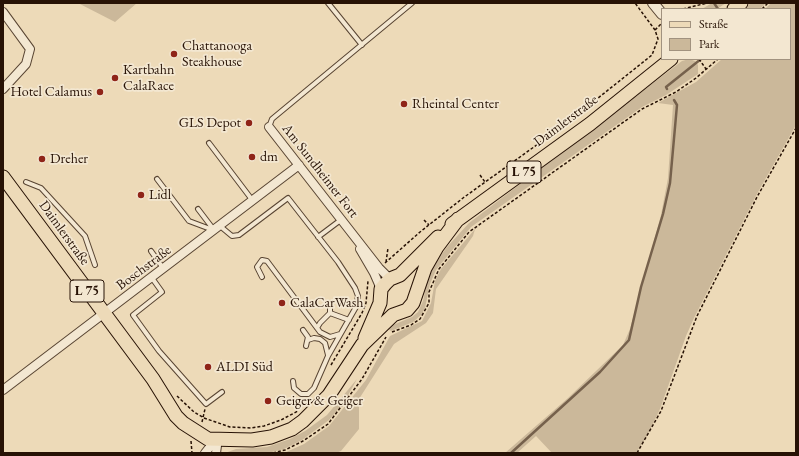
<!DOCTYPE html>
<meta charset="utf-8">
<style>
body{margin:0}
#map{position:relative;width:799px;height:456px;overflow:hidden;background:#eddab8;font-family:"EB Garamond",serif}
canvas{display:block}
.frame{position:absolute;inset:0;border:4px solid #271205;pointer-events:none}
.legend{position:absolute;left:661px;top:8px;width:130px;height:52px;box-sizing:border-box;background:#f3e7d1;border:1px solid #a1927f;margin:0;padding:5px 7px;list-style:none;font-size:12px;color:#271205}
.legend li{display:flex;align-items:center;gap:8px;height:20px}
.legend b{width:20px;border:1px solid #a1927f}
</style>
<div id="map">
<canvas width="799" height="456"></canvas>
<div class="frame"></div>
<ul class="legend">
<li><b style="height:5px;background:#eddab8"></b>Straße</li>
<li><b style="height:11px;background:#cbb89a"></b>Park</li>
</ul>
</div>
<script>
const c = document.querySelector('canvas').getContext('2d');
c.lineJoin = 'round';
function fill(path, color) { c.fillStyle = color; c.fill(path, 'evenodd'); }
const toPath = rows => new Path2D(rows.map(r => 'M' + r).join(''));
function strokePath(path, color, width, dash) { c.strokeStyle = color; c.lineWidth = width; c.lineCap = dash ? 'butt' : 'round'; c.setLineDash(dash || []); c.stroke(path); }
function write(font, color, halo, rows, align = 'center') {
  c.font = font + ' "EB Garamond",serif'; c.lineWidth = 3.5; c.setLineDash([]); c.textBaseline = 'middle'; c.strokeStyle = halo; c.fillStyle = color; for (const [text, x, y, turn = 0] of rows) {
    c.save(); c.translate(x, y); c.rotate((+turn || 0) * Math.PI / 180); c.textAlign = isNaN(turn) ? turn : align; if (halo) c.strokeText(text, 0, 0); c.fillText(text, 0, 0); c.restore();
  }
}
const green = toPath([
 [78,3,137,3,115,22],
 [712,3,726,3,717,9,702,9],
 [751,3,766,3,760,9,744,9],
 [771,3,796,3,796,125,758,192,694,318,686,336,660,409,647,436,636,453,552,453,536,436,517,453,505,453,568,398,623,345,630,329,661,215,668,178,673,105,658,103,696,82,722,59,790,59,790,9,765,9],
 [689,59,695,61,698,65,698,74,666,95,642,107,471,227,436,270,430,284,425,308,421,315,413,322,391,331,388,329,393,325,412,317,418,312,423,301,429,272,447,247,469,223,682,61],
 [475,229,473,236,436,289,433,313,426,323,394,344,359,399,359,429,341,451,336,453,284,453,304,444,329,426,366,380,390,336,422,321,431,303,435,281,441,269],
 [357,379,345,401,329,420,302,440,284,449,268,453,225,453,236,449,267,447,290,439,305,431,327,415]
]);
const stream = toPath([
 [714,3,718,9],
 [667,89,666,87,701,59],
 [511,453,600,372,629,340,641,287,663,214,670,183,677,105,674,100]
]);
const path = toPath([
 [683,9,707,3],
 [762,9,768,3],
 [655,30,662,23],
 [699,59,706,69],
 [480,175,485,182],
 [424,220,429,225],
 [386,262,388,248],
 [385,263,420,232,463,198,563,126,652,55,658,39,655,30,635,3],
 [392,332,411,325,420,319,429,303,429,292,439,269,469,232,642,109,676,92,696,78,718,59],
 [331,365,362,313,366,303,368,281],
 [177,396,194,412,204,418,230,427,251,428,264,426,281,420,298,411],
 [202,422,205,409],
 [191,441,192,453],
 [273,453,285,450,303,441,328,424,362,379,386,337],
 [637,453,661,411,697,316,757,197,796,128]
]);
const service = toPath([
 [328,3,362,45],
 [269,127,272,119,412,3],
 [209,143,253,201],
 [157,179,189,221,213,230],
 [26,182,41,188,85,236,95,265],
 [198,209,214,230],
 [220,226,232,236,239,235,288,198,338,262,355,288,358,296,356,307,328,356,314,388,308,394,301,394,294,388,293,381],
 [318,237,342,219],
 [151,251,163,268],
 [262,277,257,267,262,260,267,261,320,332,330,337,340,334],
 [152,278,162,292,133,315,159,351,206,404,222,392],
 [330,303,330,313],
 [317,328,320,323,330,313,349,320],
 [303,330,308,337,306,346],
 [308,340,314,338,320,339,325,343,328,355]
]);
const minor = toPath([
 [3,12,30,49,26,64,3,89],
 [269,127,379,268,390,279],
 [360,249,374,273,381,289],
 [3,390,299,165],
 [205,453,217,438],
 [216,453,218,438]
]);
const tertiary = toPath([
 [653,3,662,14]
]);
const primary = toPath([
 [734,9,741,3],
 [3,177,153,379,176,416,183,423,208,439,252,440,271,437,292,429,303,421,329,395,362,345,393,315,407,310,413,303,425,268,437,247,458,219],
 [452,224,590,124,671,59],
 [365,338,380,303,381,289,385,284,390,279,400,275,438,237]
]);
const markers = [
 [174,54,4,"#8f2418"],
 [115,78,4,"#8f2418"],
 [100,92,4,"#8f2418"],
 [404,104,4,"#8f2418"],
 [249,123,4,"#8f2418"],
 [252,157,4,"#8f2418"],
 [42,159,4,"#8f2418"],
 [141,195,4,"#8f2418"],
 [282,303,4,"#8f2418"],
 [208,367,4,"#8f2418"],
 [268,401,4,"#8f2418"]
];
const shields = [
 [524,172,34],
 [87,291,34]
];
const shieldNames = [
 ["L 75",524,172],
 ["L 75",87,291]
];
const poiNames = [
 ["Chattanooga",182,46],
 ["Steakhouse",182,62],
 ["Kartbahn",123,70],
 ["CalaRace",123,86],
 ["Hotel Calamus",92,92,"right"],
 ["Rheintal Center",412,104],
 ["GLS Depot",241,123,"right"],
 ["dm",260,157],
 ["Dreher",50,159],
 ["Lidl",149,195],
 ["CalaCarWash",290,303],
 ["ALDI Süd",216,367],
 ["Geiger & Geiger",276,401]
];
const streetNames = [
 ["Daimlerstraße",566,121,-37],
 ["Am Sundheimer Fort",320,171,52],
 ["Daimlerstraße",64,233,54],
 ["Boschstraße",144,268,-37]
];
fill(green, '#cbb89a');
strokePath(stream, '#76614c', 2.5);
strokePath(service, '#584432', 6);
strokePath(minor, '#584432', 10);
strokePath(tertiary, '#584432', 12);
strokePath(primary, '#271205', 15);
strokePath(path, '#271205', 1.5, [3, 2]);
strokePath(service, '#f3e7d1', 4);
strokePath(minor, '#f3e7d1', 8);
strokePath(tertiary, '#f3e7d1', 10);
strokePath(primary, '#eddab8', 13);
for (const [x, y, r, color] of markers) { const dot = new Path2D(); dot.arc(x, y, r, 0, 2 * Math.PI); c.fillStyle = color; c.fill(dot); strokePath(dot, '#f3e7d1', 1.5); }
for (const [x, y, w] of shields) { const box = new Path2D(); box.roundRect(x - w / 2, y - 11, w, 22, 3); c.fillStyle = '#f3e7d1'; c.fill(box); strokePath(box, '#271205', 1); }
write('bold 13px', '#271205', null, shieldNames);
write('14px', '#271205', '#f3e7d1', poiNames, 'left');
write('14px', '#271205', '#f3e7d1', streetNames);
</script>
